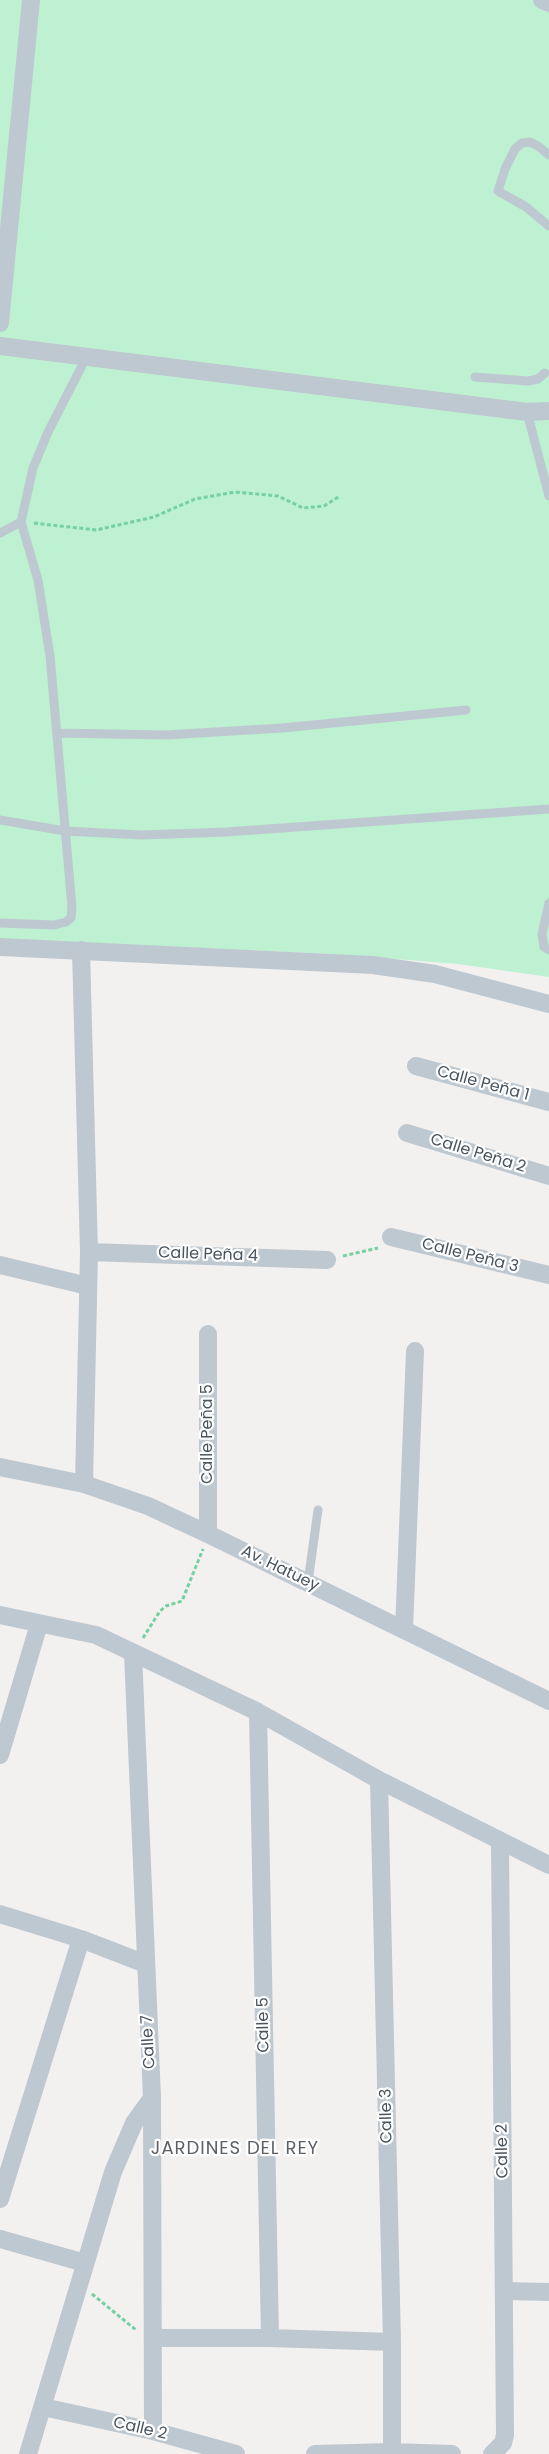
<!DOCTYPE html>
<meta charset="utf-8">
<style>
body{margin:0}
canvas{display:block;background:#f3f0f0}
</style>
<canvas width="549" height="2454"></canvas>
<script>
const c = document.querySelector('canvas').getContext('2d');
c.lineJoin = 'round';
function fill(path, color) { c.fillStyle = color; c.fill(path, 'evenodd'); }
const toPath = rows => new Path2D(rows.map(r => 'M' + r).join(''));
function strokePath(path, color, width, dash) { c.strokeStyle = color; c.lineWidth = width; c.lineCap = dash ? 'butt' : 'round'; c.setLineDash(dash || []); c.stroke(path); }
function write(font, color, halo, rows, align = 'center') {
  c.font = font + ' Poppins,sans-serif'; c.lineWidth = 4.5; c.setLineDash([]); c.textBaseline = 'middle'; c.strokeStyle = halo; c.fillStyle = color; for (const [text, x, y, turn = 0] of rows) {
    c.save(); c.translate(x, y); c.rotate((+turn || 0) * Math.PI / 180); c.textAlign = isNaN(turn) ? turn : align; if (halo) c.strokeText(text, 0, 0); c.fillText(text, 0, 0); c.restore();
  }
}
const green = toPath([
 [0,0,549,0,549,977,458,964,332,954,0,939]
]);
const path = toPath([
 [34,523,96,530,154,517,195,499,235,492,278,496,303,508,324,506,340,496],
 [343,1256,378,1248],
 [143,1638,160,1611,166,1606,182,1601,203,1549],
 [92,2294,136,2330]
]);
const lane = toPath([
 [549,155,538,146,530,142,522,143,515,149,505,169,498,191,526,207,549,226],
 [475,377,528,381,538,379,545,373],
 [527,412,549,496],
 [0,533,21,522],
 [57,733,166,735,282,728,466,710],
 [0,820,65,831,142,835,226,832,549,809],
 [549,903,542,934,544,947,549,950],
 [0,923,54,925,66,922,71,918,72,907,50,656,38,580,21,522,33,468,48,432,87,356],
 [308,1582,318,1510]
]);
const street = toPath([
 [542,0,549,3],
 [0,323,31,0],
 [0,346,527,412,549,411],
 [0,947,373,965,435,974,549,1004],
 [81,950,89,1252,84,1484],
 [416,1066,549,1102],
 [407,1133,549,1176],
 [391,1237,549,1275],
 [89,1252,327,1260],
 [0,1265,88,1286],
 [208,1334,208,1534],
 [0,1467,84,1484,148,1506,208,1534,549,1701],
 [0,1615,96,1635,258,1712,379,1780,549,1865],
 [404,1630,415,1351],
 [133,1653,152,2098,153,2431],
 [258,1712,270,2338],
 [0,1755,39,1624],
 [379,1780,392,2342,392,2452],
 [0,1914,81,1939,146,1964],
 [0,2199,81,1939],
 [0,2239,85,2263],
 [505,2291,549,2292],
 [153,2338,270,2338,392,2342],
 [43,2407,153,2431,236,2454],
 [28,2454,113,2172,134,2123,152,2098],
 [315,2454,392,2452,452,2454],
 [492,2454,503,2443,505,2435,500,1842]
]);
const streetNames = [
 ["Calle Peña 1",483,1084,15],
 ["Calle Peña 2",478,1154,17],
 ["Calle Peña 4",208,1255,2],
 ["Calle Peña 3",470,1256,14],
 ["Calle Peña 5",208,1434,-90],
 ["Av. Hatuey",280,1569,26],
 ["Calle 5",264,2025,-91],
 ["Calle 7",149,2042,-93],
 ["Calle 3",387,2116,-91],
 ["Calle 2",503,2151,-91],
 ["Calle 2",140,2429,13]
];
const neighbourhoodNames = [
 ["JARDINES DEL REY",235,2149]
];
fill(green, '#bef1d1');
strokePath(path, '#75d0a2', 3, [4, 2.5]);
strokePath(lane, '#bec8d0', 9);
strokePath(street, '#bec8d0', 18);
write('16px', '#48545f', '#fff', streetNames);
c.letterSpacing = '1px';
write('18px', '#5d6166', '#fff', neighbourhoodNames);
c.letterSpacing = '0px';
</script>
